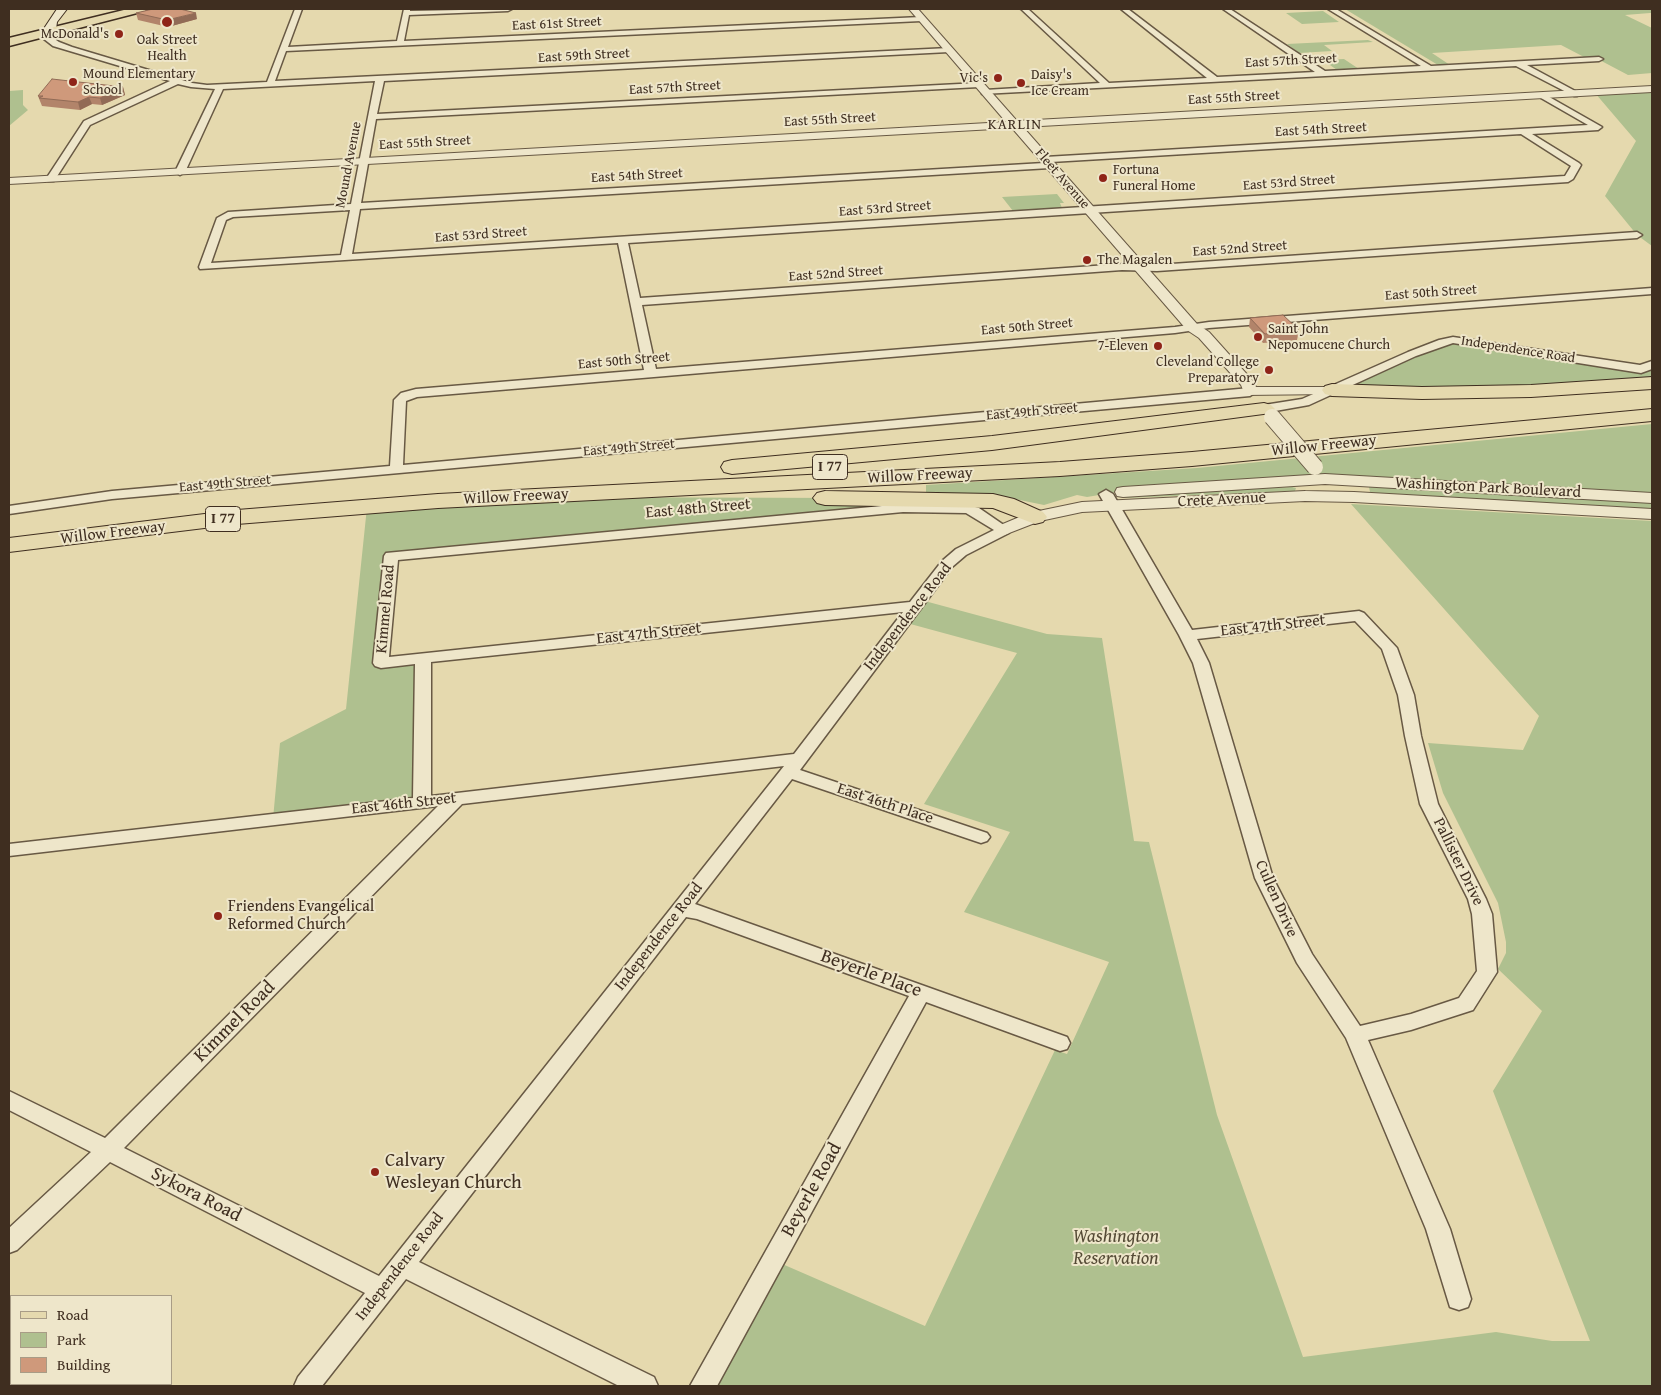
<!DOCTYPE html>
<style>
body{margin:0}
#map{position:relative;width:1661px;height:1395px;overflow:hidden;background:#e5d9ae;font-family:"Gentium Book Plus",serif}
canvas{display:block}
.frame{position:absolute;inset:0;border:10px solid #3f2e20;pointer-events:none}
.legend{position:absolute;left:10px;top:1295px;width:162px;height:90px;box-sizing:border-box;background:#eee6ca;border:1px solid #a89c86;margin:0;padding:6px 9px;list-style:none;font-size:15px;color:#3f2e20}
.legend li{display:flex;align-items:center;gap:10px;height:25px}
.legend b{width:25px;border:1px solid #a89c86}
</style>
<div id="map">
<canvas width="1661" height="1395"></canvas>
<div class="frame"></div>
<ul class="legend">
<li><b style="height:6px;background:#e5d9ae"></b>Road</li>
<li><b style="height:14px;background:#afc08f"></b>Park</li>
<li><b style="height:14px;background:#cf997b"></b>Building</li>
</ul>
</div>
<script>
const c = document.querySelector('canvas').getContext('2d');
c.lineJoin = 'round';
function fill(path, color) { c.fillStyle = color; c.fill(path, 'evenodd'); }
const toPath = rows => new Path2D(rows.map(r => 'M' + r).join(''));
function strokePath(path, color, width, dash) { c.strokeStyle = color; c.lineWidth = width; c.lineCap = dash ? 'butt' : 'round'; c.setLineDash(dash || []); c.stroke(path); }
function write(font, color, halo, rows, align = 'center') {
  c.font = font + ' "Gentium Book Plus",serif'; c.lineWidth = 4; c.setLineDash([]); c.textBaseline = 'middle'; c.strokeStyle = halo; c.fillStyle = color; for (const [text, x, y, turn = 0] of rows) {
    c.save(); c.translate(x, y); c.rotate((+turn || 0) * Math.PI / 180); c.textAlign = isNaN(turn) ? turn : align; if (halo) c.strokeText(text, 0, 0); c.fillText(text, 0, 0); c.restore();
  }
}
const green = toPath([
 [1345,9,1652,9,1652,13,1650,13,1625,15,1652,28,1652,73,1628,75,1592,56,1584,57,1561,45,1432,53,1450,65,1438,65],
 [1323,11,1339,22,1302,24,1286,13],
 [1368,40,1373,42,1324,45,1332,51,1299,53,1287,44],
 [1344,59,1359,69,1337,70,1323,60],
 [1652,89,1652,246,1637,235,1605,196,1636,141,1595,93],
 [23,90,23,105,28,110,9,126,9,91],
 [1057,194,1064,203,1060,203,1062,208,1013,211,1002,197],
 [1443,342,1648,367,1652,365,1652,383,1531,391,1332,390],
 [1652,424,1652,498,1349,480,1123,491,1087,497,1077,495,1044,505,1010,498,926,495,926,485,1197,468],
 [1292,487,1296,488,1295,491,1126,498,1120,497,1121,494],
 [1369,487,1652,502,1652,509,1385,495,1370,492],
 [526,497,852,498,903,508,391,556,381,662,423,658,422,801,273,819,280,743,346,709,367,507],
 [1351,504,1652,521,1652,1386,699,1386,773,1260,925,1326,1055,1050,1067,1054,1109,962,964,912,1010,832,924,804,1017,653,903,622,921,600,1047,634,1102,638,1134,841,1149,842,1217,1115,1303,1357,1496,1332,1552,1341,1590,1341,1493,1091,1542,1011,1498,969,1506,953,1506,942,1498,903,1443,793,1428,743,1523,750,1539,716]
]);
const minor = toPath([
 [295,9,302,9,288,47,397,41,404,9,410,9,410,11,512,9,508,11,409,15,404,41,921,17,925,19,921,21,286,51,275,81,949,48,953,50,949,52,384,81,377,114,979,83,983,85,979,87,376,119,361,203,1044,163,1040,160,1045,157,1588,125,1541,98,1541,94,1544,94,1602,127,1598,130,1532,134,1579,163,1581,165,1573,179,1568,182,628,243,640,298,1122,264,1157,265,1637,232,1642,235,1637,238,1157,271,1122,270,642,305,656,369,1175,327,1209,322,1652,288,1652,294,1209,328,1175,333,417,397,406,401,403,465,1250,388,1256,392,1250,396,112,499,9,514,9,506,112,491,390,466,394,400,401,393,416,389,644,370,618,243,200,269,199,267,217,218,228,212,351,204,375,81,223,89,185,172,180,175,175,172,215,89,191,87,178,84,90,125,54,181,48,181,46,179,84,121,170,81,53,46,44,39,43,31,49,31,50,36,59,42,72,47,192,83,207,85,267,82,295,9],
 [1521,134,1571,166,1565,176,352,254,360,209,1050,168,1055,165,1051,162,1521,134],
 [350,210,341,255,211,263,226,220,233,217,350,210],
 [1021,9,1028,9,1109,83,1207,78,1121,9,1128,9,1217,77,1315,72,1223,9,1230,9,1325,71,1421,66,1328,9,1336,9,1431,66,1599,57,1603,59,1599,61,1527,65,1577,92,1577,96,1574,96,1516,66,982,94,982,90,985,90,1100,83,1021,9],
 [1453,337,1640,365,1652,361,1652,369,1641,373,1453,343,1416,356,1309,405,1264,413,1258,409,1264,405,1302,399,1408,352,1439,340,1453,337],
 [1106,490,1113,494,1192,630,1359,611,1364,613,1397,648,1414,695,1421,736,1438,804,1486,899,1492,914,1497,972,1473,1010,1411,1030,1368,1040,1450,1229,1471,1299,1468,1307,1459,1310,1450,1307,1426,1229,1346,1038,1297,963,1255,878,1193,663,1179,635,1099,494,1106,490],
 [1355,621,1382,649,1398,695,1405,736,1420,804,1468,899,1472,914,1477,971,1459,998,1411,1014,1360,1026,1312,954,1273,878,1209,663,1197,639,1355,621],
 [903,504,967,505,979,508,1011,530,1009,533,966,555,952,567,800,770,987,833,990,837,987,841,981,843,975,841,792,779,695,904,1067,1037,1070,1043,1067,1049,1060,1051,926,1002,717,1386,690,1386,909,996,697,919,686,917,419,1262,654,1377,658,1386,619,1386,406,1279,322,1386,294,1386,298,1377,365,1293,110,1162,17,1250,9,1253,9,1228,91,1152,9,1110,9,1091,105,1138,438,806,9,856,9,844,413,798,415,664,381,668,375,666,373,663,384,556,386,553,903,504],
 [903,512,966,513,994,530,956,549,942,561,910,602,389,657,398,560,903,512],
 [903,612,794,754,431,796,431,662,903,612],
 [784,766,379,1276,124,1148,462,804,784,766]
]);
const tertiary = toPath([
 [909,9,918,9,1017,121,1652,86,1652,92,1023,127,1197,324,1209,332,1253,381,1256,387,1337,387,1339,390,1337,393,1332,394,1245,395,1241,385,1199,338,1187,330,1012,128,9,184,9,178,1006,122,909,9],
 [1325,474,1652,493,1652,503,1325,484,1123,497,1117,496,1115,492,1117,488,1123,487,1325,474],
 [1305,491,1354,492,1652,509,1652,519,1354,502,1305,501,1082,512,1040,521,1004,535,998,534,995,530,998,526,1029,513,1082,502,1305,491]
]);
const secondary = toPath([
 [57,9,67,9,57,22,56,29,50,35,42,35,41,33,57,9]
]);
const primary = toPath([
 [128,9,147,9,145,11,9,46,9,38,128,9]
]);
const motorway = toPath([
 [1652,377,1652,389,1531,397,1422,399,1332,396,1325,394,1322,390,1325,386,1332,384,1422,387,1531,385,1652,377],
 [1264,403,1271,405,1275,409,1271,413,992,450,732,474,724,472,721,467,724,462,732,460,992,436,1264,403],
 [1652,409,1652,421,1192,466,1060,476,438,508,237,524,9,552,9,538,237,510,438,494,1060,462,1192,452,1652,409],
 [825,491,993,494,1014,499,1043,512,1047,517,1043,522,1035,524,993,508,825,505,817,503,813,498,817,493,825,491]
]);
const tertiaryBridge = toPath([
 [1272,417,1315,467]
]);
const wall = toPath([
 [136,13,197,19,168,27,138,20],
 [123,87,125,95,102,105,92,104,80,110,42,106,38,96],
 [1250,318,1299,330,1297,340,1263,343,1249,327]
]);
const shadedWall = toPath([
 [196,13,197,19,168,27,167,20],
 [123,87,125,95,102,105,100,98],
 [89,97,92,104,80,110,78,102]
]);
const building = toPath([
 [153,9,180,9,196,13,167,20,136,13,153,9],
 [52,79,123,87,100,98,89,97,78,102,39,98,43,96,38,96,52,79],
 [1283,315,1299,330,1265,334,1250,318,1283,315]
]);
const markers = [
 [167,22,6,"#8f2418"],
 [119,34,5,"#8f2418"],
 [998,78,5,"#8f2418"],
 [73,82,5,"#8f2418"],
 [1021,83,5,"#8f2418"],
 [1103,178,5,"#8f2418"],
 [1087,260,5,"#8f2418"],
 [1258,337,5,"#8f2418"],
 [1158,346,5,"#8f2418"],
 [1269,370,5,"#8f2418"],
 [218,916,5,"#8f2418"],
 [375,1172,5,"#8f2418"]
];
const farStreetnames = [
 ["East 61st Street",557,24,-3],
 ["East 59th Street",584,56,-3],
 ["East 57th Street",1291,61,-3],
 ["East 57th Street",675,88,-3],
 ["East 55th Street",1234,98,-3],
 ["East 55th Street",830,120,-3],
 ["East 54th Street",1321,130,-3],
 ["East 55th Street",425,143,-3],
 ["Mound Avenue",349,165,-79],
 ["East 54th Street",637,176,-3],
 ["Fleet Avenue",1062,179,49],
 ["East 53rd Street",1289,183,-4],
 ["East 53rd Street",885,209,-4],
 ["East 53rd Street",481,235,-4],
 ["East 52nd Street",1240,249,-4],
 ["East 52nd Street",836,274,-4],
 ["East 50th Street",1431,293,-4],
 ["East 50th Street",1027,327,-5],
 ["Independence Road",1518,350,9],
 ["East 50th Street",624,361,-5],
 ["East 49th Street",1032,412,-5],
 ["East 49th Street",629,448,-5],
 ["East 49th Street",225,484,-5]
];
const farPoinames = [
 ["McDonald's",109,34,"right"],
 ["Oak Street",167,40,"center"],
 ["Health",167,56,"center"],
 ["Mound Elementary",83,74],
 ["School",83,90],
 ["Daisy's",1031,75],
 ["Ice Cream",1031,91],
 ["Vic's",988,78,"right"],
 ["Fortuna",1113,170],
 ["Funeral Home",1113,186],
 ["The Magalen",1097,260],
 ["Saint John",1268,329],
 ["Nepomucene Church",1268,345],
 ["7-Eleven",1148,346,"right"],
 ["Cleveland College",1259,362,"right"],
 ["Preparatory",1259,378,"right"]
];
const farNeighbourhoodnames = [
 ["KARLIN",1015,125]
];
const shields = [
 [830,467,35],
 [223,519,35]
];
const shieldNames = [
 ["I 77",830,467],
 ["I 77",223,519]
];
const streetNames = [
 ["Willow Freeway",1324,446,-6],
 ["Willow Freeway",920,476,-3],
 ["Washington Park Boulevard",1488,488,3],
 ["Willow Freeway",516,497,-3],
 ["Crete Avenue",1222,500,-3],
 ["East 48th Street",698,509,-5],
 ["Willow Freeway",113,533,-7],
 ["Kimmel Road",386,609,-85],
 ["Independence Road",908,617,-52],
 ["East 47th Street",1273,626,-6],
 ["East 47th Street",649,634,-6],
 ["East 46th Street",404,804,-6],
 ["East 46th Place",885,804,18],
 ["Pallister Drive",1458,862,64],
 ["Cullen Drive",1276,899,66],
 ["Independence Road",659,937,-52],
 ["Independence Road",400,1267,-52]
];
const poiNames = [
 ["Friendens Evangelical",228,907],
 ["Reformed Church",228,925]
];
const nearStreetnames = [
 ["Beyerle Place",871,974,20],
 ["Kimmel Road",235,1022,-45],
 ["Beyerle Road",812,1190,-61],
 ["Sykora Road",196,1195,27]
];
const nearPoinames = [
 ["Calvary",385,1161],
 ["Wesleyan Church",385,1183]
];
const nearParknames = [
 ["Washington",1116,1237],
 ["Reservation",1116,1259]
];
fill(green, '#afc08f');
strokePath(minor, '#685944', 3);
strokePath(tertiary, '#685944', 2);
strokePath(secondary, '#3f2e20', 2);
strokePath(primary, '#3f2e20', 3);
strokePath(motorway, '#3f2e20', 2);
fill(minor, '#eee6ca');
fill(tertiary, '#eee6ca');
fill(secondary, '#eee6ca');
fill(primary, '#e5d9ae');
fill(motorway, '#e5d9ae');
strokePath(tertiaryBridge, '#685944', 18, []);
strokePath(tertiaryBridge, '#eee6ca', 16);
fill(wall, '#b2846a');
fill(shadedWall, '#916b56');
fill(building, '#cf997b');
strokePath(building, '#916b56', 1);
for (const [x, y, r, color] of markers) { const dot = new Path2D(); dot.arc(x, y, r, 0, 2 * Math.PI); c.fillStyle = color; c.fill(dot); strokePath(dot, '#eee6ca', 2); }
write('14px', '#3f2e20', '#eee6ca', farStreetnames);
write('14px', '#3f2e20', '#eee6ca', farPoinames, 'left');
c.letterSpacing = '1px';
write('15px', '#3f2e20', '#eee6ca', farNeighbourhoodnames);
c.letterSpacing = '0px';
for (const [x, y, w] of shields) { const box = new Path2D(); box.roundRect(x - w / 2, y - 12.5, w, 25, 4); c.fillStyle = '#eee6ca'; c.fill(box); strokePath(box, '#3f2e20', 1); }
write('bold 15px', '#3f2e20', null, shieldNames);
write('16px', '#3f2e20', '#eee6ca', streetNames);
write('16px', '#3f2e20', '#eee6ca', poiNames, 'left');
write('19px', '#3f2e20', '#eee6ca', nearStreetnames);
write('19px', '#3f2e20', '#eee6ca', nearPoinames, 'left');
write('italic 19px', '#554b36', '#eee6ca', nearParknames);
</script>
